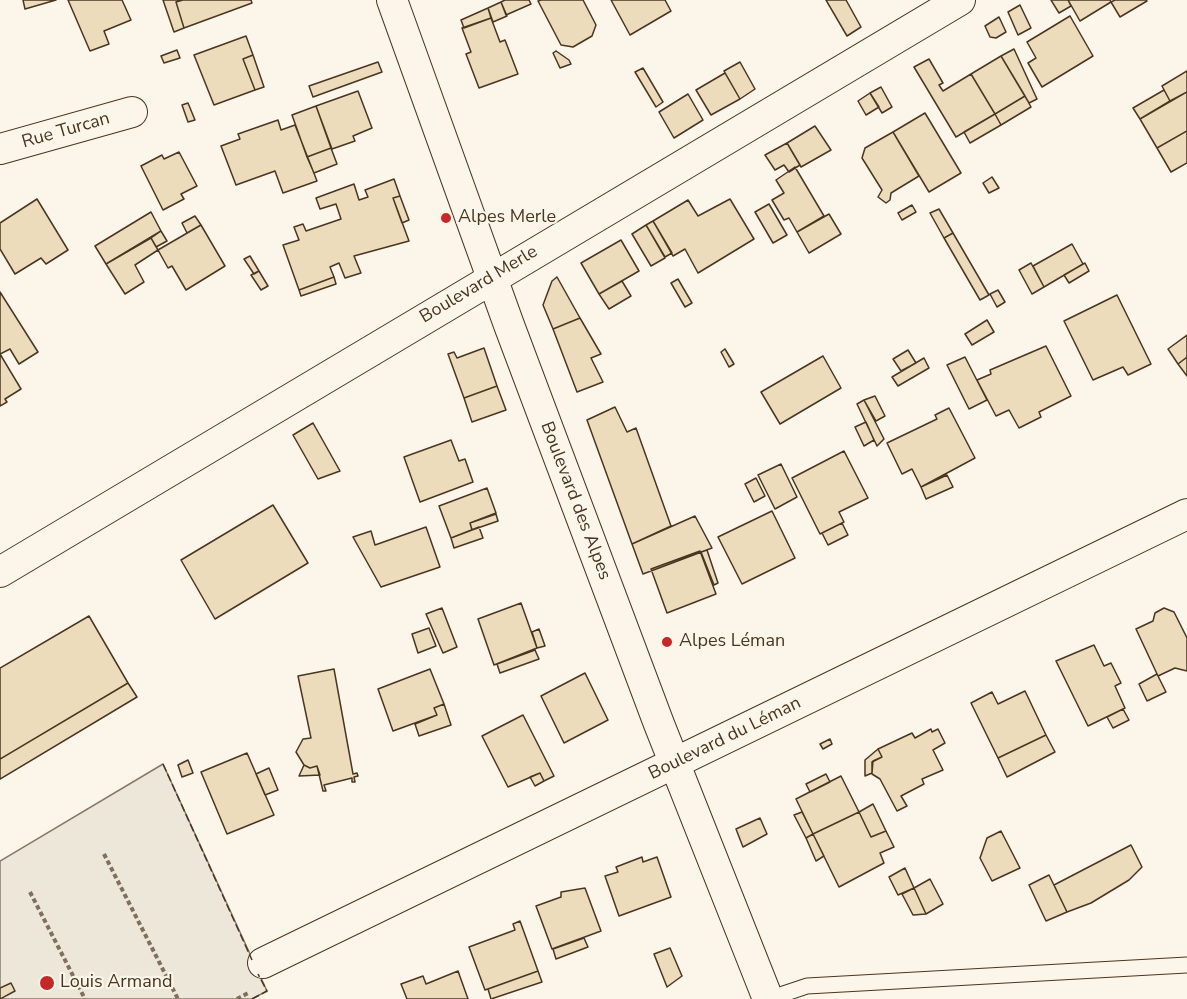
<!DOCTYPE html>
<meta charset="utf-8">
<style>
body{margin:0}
canvas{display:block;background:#fbf6e9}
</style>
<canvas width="1187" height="999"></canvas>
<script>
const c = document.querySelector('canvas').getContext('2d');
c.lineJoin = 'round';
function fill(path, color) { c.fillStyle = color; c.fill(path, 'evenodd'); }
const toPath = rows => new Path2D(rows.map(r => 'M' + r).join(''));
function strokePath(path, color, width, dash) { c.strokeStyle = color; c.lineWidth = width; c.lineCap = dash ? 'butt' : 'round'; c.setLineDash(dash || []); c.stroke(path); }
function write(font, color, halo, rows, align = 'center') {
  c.font = font + ' "Nunito Sans",sans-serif'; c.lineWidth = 4.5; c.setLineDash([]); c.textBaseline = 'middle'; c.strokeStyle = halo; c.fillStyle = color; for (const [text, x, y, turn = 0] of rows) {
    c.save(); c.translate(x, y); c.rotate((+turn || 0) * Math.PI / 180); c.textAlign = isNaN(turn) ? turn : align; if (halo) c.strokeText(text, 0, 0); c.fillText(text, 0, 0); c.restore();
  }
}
const parking = toPath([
 [163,764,267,991,252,999,0,999,0,861,163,764]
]);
const building = toPath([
 [23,0,56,0,25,9,23,0],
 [68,0,122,0,131,20,104,31,109,44,90,51,68,0],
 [163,0,183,0,176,2,184,28,174,32,163,0],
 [183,0,251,0,252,3,184,28,176,2,183,0],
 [505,0,529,0,531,4,506,15,501,2,505,0],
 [541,0,583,0,596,25,592,36,573,47,561,45,538,1,541,0],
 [611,0,665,0,671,11,630,35,611,0],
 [826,0,846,0,861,27,847,36,826,0],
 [1051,0,1068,0,1071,6,1059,13,1051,0],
 [1068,0,1110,0,1111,2,1080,21,1068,0],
 [1115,0,1146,0,1147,1,1120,17,1111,2,1115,0],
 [501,2,507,16,493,22,488,8,501,2],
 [1020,5,1031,28,1018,35,1008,12,1020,5],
 [488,8,491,18,464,28,461,20,488,8],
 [1070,16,1093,56,1042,87,1028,63,1036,58,1027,42,1070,16],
 [999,17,1006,32,996,38,990,37,985,26,999,17],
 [491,18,500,42,505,40,518,74,479,88,466,54,471,52,462,28,491,18],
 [246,36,253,55,243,59,255,90,214,105,194,55,246,36],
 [1014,49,1037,99,1029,103,1001,56,1014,49],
 [177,50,180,58,164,63,161,56,177,50],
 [556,51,569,60,571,64,560,68,553,53,556,51],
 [253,55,264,87,255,90,243,59,253,55],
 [1001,56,1025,96,995,114,971,74,1001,56],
 [929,59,943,83,939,85,943,91,971,74,995,114,956,137,914,67,929,59],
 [378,62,382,72,313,97,309,86,378,62],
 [740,62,755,89,740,99,724,71,740,62],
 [643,68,663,102,656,107,635,72,643,68],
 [1187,71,1187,92,1170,101,1162,86,1187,71],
 [725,73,740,99,711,115,696,90,725,73],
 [881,87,892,107,882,113,870,93,881,87],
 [1164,90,1170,101,1140,119,1133,108,1164,90],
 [358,91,372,128,353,136,355,141,332,149,316,106,358,91],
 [1187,92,1187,131,1157,148,1140,119,1187,92],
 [870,93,879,107,866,115,858,101,870,93],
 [688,94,703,120,674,138,659,112,688,94],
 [1025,96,1031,107,1001,125,995,114,1025,96],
 [188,103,195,120,188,122,182,105,188,103],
 [316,106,331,148,307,157,292,115,316,106],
 [925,113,961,173,929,192,893,132,925,113],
 [995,114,1001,125,970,143,964,132,995,114],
 [278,120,281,130,295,125,317,181,283,193,275,171,236,185,221,146,240,139,238,134,278,120],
 [815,126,831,150,801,167,787,143,815,126],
 [1187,131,1187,163,1171,172,1157,148,1187,131],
 [893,132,919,176,891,193,890,200,886,203,878,197,882,190,862,158,865,148,893,132],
 [787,143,800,165,789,172,784,165,775,170,765,155,787,143],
 [331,148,337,164,314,173,307,157,331,148],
 [179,152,197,186,181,194,184,199,163,210,141,166,162,155,164,159,179,152],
 [795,167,824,216,797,232,789,218,784,220,772,200,784,193,776,180,795,167],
 [992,177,999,188,989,193,983,183,992,177],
 [394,179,400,196,393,198,409,241,354,256,361,273,345,278,339,263,330,267,334,277,299,290,283,245,299,240,294,227,303,224,306,231,341,219,336,204,320,209,316,198,354,184,359,200,368,197,365,190,394,179],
 [400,196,409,220,402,223,393,198,400,196],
 [37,199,68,250,46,264,41,258,15,274,0,249,0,223,37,199],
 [730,199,754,239,698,273,685,249,673,256,653,221,688,200,698,216,730,199],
 [769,204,787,235,773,243,755,212,769,204],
 [912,205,916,212,902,220,898,213,912,205],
 [939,209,953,233,944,238,930,213,939,209],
 [151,212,161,231,106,264,95,246,151,212],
 [829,214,841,234,809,253,797,232,829,214],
 [195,216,201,225,187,233,182,223,195,216],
 [653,221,672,253,665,257,646,225,653,221],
 [201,225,225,266,186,290,172,266,168,268,158,250,201,225],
 [646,225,665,258,651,266,632,234,646,225],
 [161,231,167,241,156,247,151,238,161,231],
 [953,233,989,295,980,300,944,238,953,233],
 [151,238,158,250,135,265,144,282,125,294,106,264,151,238],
 [621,240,639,271,599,294,581,263,621,240],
 [1072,244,1083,264,1044,287,1033,266,1072,244],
 [250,256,259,271,254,274,244,259,250,256],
 [1031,263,1044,287,1032,294,1019,270,1031,263],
 [1085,263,1089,271,1069,283,1064,275,1085,263],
 [259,271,268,286,261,290,251,275,259,271],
 [334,277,336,284,301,296,299,290,334,277],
 [557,277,580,318,553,329,543,305,552,281,557,277],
 [678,279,692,303,685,307,671,283,678,279],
 [622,281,631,296,609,309,599,294,622,281],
 [998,290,1005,302,997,307,990,294,998,290],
 [0,292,38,352,19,364,10,349,0,354,0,292],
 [1117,295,1151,364,1128,375,1123,367,1093,380,1064,321,1117,295],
 [580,318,601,354,591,358,603,382,577,392,553,329,580,318],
 [987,320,994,332,972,345,965,334,987,320],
 [1187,335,1187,357,1178,364,1168,349,1187,335],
 [1046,346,1071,396,1039,412,1041,417,1019,428,1009,410,996,416,977,380,991,374,990,370,1046,346],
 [484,348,497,386,464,398,448,354,454,352,457,358,484,348],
 [725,349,734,364,729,367,721,352,725,349],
 [908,350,916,363,901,371,893,359,908,350],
 [0,354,21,389,5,399,7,402,0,406,0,354],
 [823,356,841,388,780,424,761,392,823,356],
 [965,357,987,400,969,409,947,365,965,357],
 [1187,357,1187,376,1178,364,1187,357],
 [924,358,929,368,898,386,892,377,924,358],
 [497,386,506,410,472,422,464,398,497,386],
 [875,396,885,416,876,421,864,400,875,396],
 [864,400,884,439,877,446,857,404,864,400],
 [615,407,627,432,636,428,671,526,632,544,587,420,615,407],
 [949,408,975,458,921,487,912,469,902,474,887,443,937,419,935,415,949,408],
 [866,422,874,440,864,446,855,427,866,422],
 [313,423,340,471,318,479,293,435,313,423],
 [451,440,459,461,465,459,473,482,420,502,404,457,451,440],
 [844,451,868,498,839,512,844,522,820,534,792,478,844,451],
 [781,464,797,497,775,509,758,475,781,464],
 [947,475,953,487,926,499,921,487,947,475],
 [756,478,765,496,754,502,745,484,756,478],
 [487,488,496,513,470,523,472,530,451,538,439,506,487,488],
 [273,505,308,563,215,619,181,560,273,505],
 [772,511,795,558,742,584,718,537,772,511],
 [496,514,498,521,472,530,470,523,496,514],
 [695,516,712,548,643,574,632,544,695,516],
 [842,523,848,535,828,545,822,533,842,523],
 [426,527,440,567,381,587,353,537,371,531,375,545,426,527],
 [479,527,483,538,454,548,451,538,479,527],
 [707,550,718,583,714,585,701,552,707,550],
 [700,551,716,594,667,613,651,569,700,551],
 [521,603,537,648,494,665,478,619,521,603],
 [442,608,457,647,443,653,426,614,442,608],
 [1164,608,1174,612,1187,638,1187,671,1175,668,1158,676,1136,629,1153,621,1155,613,1164,608],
 [89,616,128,683,0,759,0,668,89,616],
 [429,628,436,646,418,653,412,634,429,628],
 [539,629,545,646,537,648,532,632,539,629],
 [1094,645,1104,666,1111,663,1121,683,1115,686,1125,708,1088,726,1056,661,1094,645],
 [535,650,539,659,500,673,497,664,535,650],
 [334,669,353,774,357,773,358,776,354,777,355,782,352,782,352,778,324,785,326,791,323,791,317,766,310,768,304,765,296,752,303,739,311,738,298,676,334,669],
 [430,669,444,704,434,708,437,715,393,731,378,689,430,669],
 [585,673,608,720,564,743,541,696,585,673],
 [1157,674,1166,692,1147,701,1139,684,1157,674],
 [128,683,137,697,0,779,0,759,128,683],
 [1025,691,1046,735,998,758,971,703,992,692,998,704,1025,691],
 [444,704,451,725,419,736,415,724,437,715,434,708,444,704],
 [1123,709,1129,720,1113,728,1107,717,1123,709],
 [523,715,554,776,544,781,540,773,508,787,482,736,523,715],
 [931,729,932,732,938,729,945,743,933,750,943,770,922,779,924,784,901,796,907,806,897,811,880,779,872,774,872,762,882,757,878,749,912,733,915,738,931,729],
 [1046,735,1055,752,1007,777,998,758,1046,735],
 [830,739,832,744,823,749,820,744,830,739],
 [878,749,882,757,873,761,872,773,865,776,865,760,878,749],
 [247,753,274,815,227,834,201,772,247,753],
 [188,760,193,773,182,777,178,765,188,760],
 [304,765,310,768,317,766,320,775,299,776,304,765],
 [269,768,278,790,265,795,256,774,269,768],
 [540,773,544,781,535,786,530,777,540,773],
 [826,774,830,782,810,792,806,784,826,774],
 [841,776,859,812,813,834,796,799,841,776],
 [873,804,886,831,871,837,859,812,873,804],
 [802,812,813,834,806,838,794,815,802,812],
 [859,812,871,837,886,831,894,847,880,853,884,863,839,887,813,834,859,812],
 [760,818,767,834,743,847,736,829,760,818],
 [1001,831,1020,868,992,881,980,858,987,838,1001,831],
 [813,834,824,856,816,861,806,838,813,834],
 [1131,845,1142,867,1129,880,1091,903,1067,912,1054,885,1131,845],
 [642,857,643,862,657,857,671,897,619,916,605,876,618,872,616,867,642,857],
 [905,868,914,888,898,895,889,877,905,868],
 [1049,875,1067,912,1046,921,1029,885,1049,875],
 [930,879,943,904,926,914,914,888,930,879],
 [585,888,601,931,552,949,536,906,561,897,561,892,585,888],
 [914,888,926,914,913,915,902,894,914,888],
 [520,921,538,971,485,990,469,947,515,930,513,924,520,921],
 [584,938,588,947,556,959,553,949,584,938],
 [670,948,682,976,667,987,654,954,670,948],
 [458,971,468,999,407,999,401,984,423,976,426,984,458,971],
 [538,971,542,982,491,999,488,989,538,971],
 [11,983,15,991,0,999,0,988,11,983]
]);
const path = toPath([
 [104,854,178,999],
 [30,892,85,999],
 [237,999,250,992]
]);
const lane = toPath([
 [768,999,807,986,1187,965]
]);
const street = toPath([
 [392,0,509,325,659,724,768,999],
 [0,149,132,112],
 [0,572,960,0],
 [263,963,1187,514]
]);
const fence = toPath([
 [163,764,252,960],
 [252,999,267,991,258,974]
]);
const markers = [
 [446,218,6,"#c62828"],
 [667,642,6,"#c62828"],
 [47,983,8,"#c62828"]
];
const streetNames = [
 ["Rue Turcan",66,131,-16],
 ["Boulevard Merle",479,285,-31],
 ["Boulevard des Alpes",575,501,69],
 ["Boulevard du Léman",725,739,-26]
];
const poiNames = [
 ["Alpes Merle",458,218],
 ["Alpes Léman",679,642],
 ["Louis Armand",60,983]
];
fill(parking, '#ede7d9');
strokePath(parking, '#887966', 1.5);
fill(building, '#ecdcbc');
strokePath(building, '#4a3520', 1.5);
strokePath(lane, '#4a3520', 17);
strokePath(street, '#4a3520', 32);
strokePath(path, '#7f6f5c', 4, [4.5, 3]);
strokePath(lane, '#fbf6e9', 15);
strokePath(street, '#fbf6e9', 30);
strokePath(fence, '#4a3520', 1.5, [8, 3]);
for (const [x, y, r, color] of markers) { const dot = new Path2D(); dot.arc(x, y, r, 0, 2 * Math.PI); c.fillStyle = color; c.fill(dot); strokePath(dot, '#fbf6e9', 2); }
write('18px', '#4a3520', '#fbf6e9', streetNames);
write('18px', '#4a3520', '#fbf6e9', poiNames, 'left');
</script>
